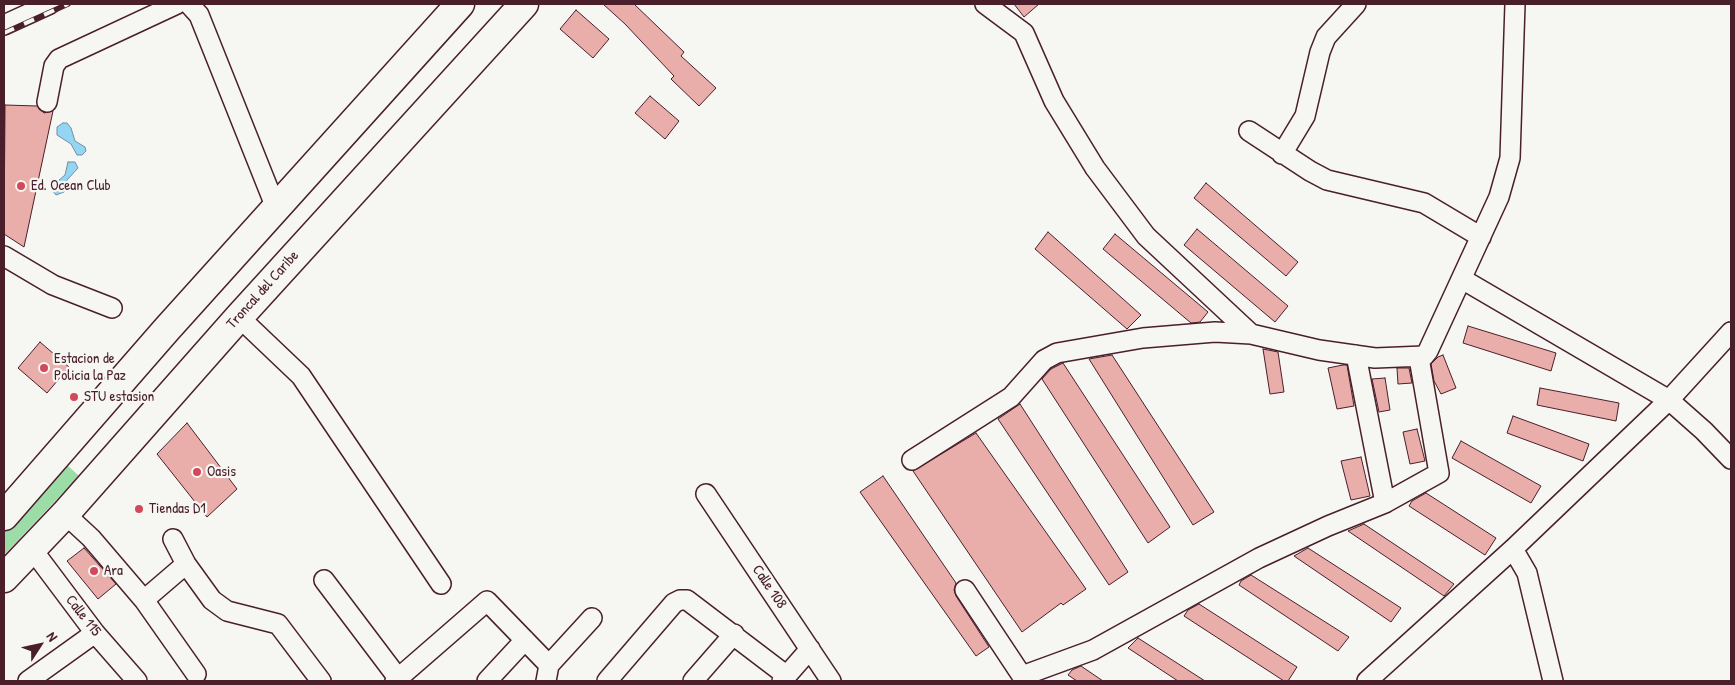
<!DOCTYPE html>
<style>
body{margin:0}
#map{position:relative;width:1735px;height:685px;overflow:hidden;background:#f6f6f2;font-family:"Patrick Hand",sans-serif}
canvas{display:block}
.frame{position:absolute;inset:0;border:5px solid #4a1f2b;pointer-events:none}
.north{position:absolute;left:15px;top:620px;width:50px;height:50px;-webkit-text-stroke:4px #f6f6f2;paint-order:stroke;rotate:55deg;font-size:14px;font-weight:700;line-height:20px;text-align:center;color:#4a1f2b}
.north::after{content:'';display:block;margin:auto;width:18px;height:22px;background:#4a1f2b;clip-path:polygon(50% 0,100% 100%,50% 72%,0 100%)}
</style>
<div id="map">
<canvas width="1735" height="685"></canvas>
<div class="frame"></div>
<div class="north">N</div>
</div>
<script>
const c = document.querySelector('canvas').getContext('2d');
c.lineJoin = 'round';
function fill(path, color) { c.fillStyle = color; c.fill(path, 'evenodd'); }
const toPath = rows => new Path2D(rows.map(r => 'M' + r).join(''));
function strokePath(path, color, width, dash) { c.strokeStyle = color; c.lineWidth = width; c.lineCap = dash ? 'butt' : 'round'; c.setLineDash(dash || []); c.stroke(path); }
function write(font, color, halo, rows, align = 'center') {
  c.font = font + ' "Patrick Hand",sans-serif'; c.lineWidth = 4.5; c.setLineDash([]); c.textBaseline = 'middle'; c.strokeStyle = halo; c.fillStyle = color; for (const [text, x, y, turn = 0] of rows) {
    c.save(); c.translate(x, y); c.rotate((+turn || 0) * Math.PI / 180); c.textAlign = isNaN(turn) ? turn : align; if (halo) c.strokeText(text, 0, 0); c.fillText(text, 0, 0); c.restore();
  }
}
const green = toPath([
 [65,463,79,476,4,555,4,532]
]);
const water = toPath([
 [63,123,67,123,71,128,75,141,85,147,86,151,82,155,77,155,71,144,57,135,57,127,63,123],
 [68,162,75,162,78,168,67,180,64,192,56,195,52,190,52,186,65,175,68,162]
]);
const building = toPath([
 [603,4,634,4,684,52,681,56,716,88,699,106,671,79,674,76,625,24,603,4],
 [1014,4,1039,4,1024,17,1014,4],
 [576,10,609,39,593,58,560,29,576,10],
 [650,96,679,121,665,139,635,113,650,96],
 [5,105,37,106,44,113,53,111,24,247,4,234,5,105],
 [1206,183,1298,262,1286,276,1194,198,1206,183],
 [1197,229,1288,306,1275,322,1184,245,1197,229],
 [1048,232,1141,315,1127,329,1035,249,1048,232],
 [1115,234,1208,312,1200,322,1191,323,1103,249,1115,234],
 [1468,326,1556,353,1551,371,1463,343,1468,326],
 [40,342,69,367,47,393,18,368,40,342],
 [1263,349,1278,352,1284,392,1270,394,1263,349],
 [1112,355,1214,512,1193,525,1089,359,1112,355],
 [1443,355,1456,388,1441,394,1434,381,1431,364,1438,357,1443,355],
 [1063,363,1170,527,1148,543,1042,379,1051,369,1063,363],
 [1343,365,1347,365,1354,406,1337,409,1328,368,1343,365],
 [1397,368,1409,368,1412,383,1398,384,1397,368],
 [1385,378,1390,410,1379,412,1372,379,1385,378],
 [1540,388,1619,403,1616,421,1537,405,1540,388],
 [1020,404,1128,572,1109,585,998,419,1020,404],
 [1513,416,1589,444,1583,461,1507,433,1513,416],
 [187,423,237,489,207,517,157,454,187,423],
 [1417,429,1425,461,1410,464,1403,432,1417,429],
 [976,433,1086,589,1063,605,1061,603,1022,632,913,471,976,433],
 [1461,441,1541,486,1531,503,1452,458,1461,441],
 [1361,457,1370,496,1351,500,1341,461,1361,457],
 [883,476,956,583,954,590,956,596,989,647,976,656,860,492,883,476],
 [1426,493,1496,538,1485,555,1409,506,1412,501,1426,493],
 [1364,524,1454,584,1444,596,1348,531,1364,524],
 [84,548,116,584,98,599,67,561,84,548],
 [1308,548,1401,608,1391,622,1294,556,1308,548],
 [1251,575,1349,637,1338,651,1239,585,1241,581,1251,575],
 [1199,604,1297,667,1288,681,1284,681,1184,616,1188,610,1199,604],
 [1138,638,1205,681,1178,681,1128,648,1138,638],
 [1081,666,1103,681,1077,681,1068,675,1072,670,1081,666]
]);
const minor = toPath([
 [189,4,199,15,276,208],
 [985,4,1024,33,1054,101,1095,168,1146,236,1251,334],
 [4,25,50,4],
 [47,102,54,66,59,59,177,4],
 [1249,131,1310,171,1327,180,1424,203,1481,237],
 [1282,154,1305,116,1320,52,1326,37,1356,4],
 [4,256,53,285,112,308],
 [1462,279,1669,400,1704,431,1731,459],
 [239,317,301,376,441,584],
 [1356,355,1385,503],
 [912,460,1011,397,1044,360,1057,353,1143,338,1215,332,1251,334,1319,350,1375,358,1424,356,1428,351,1499,197,1510,158,1515,4],
 [706,494,831,681],
 [65,514,91,538,144,600,196,674],
 [173,539,186,564,212,600,227,611,278,624,321,681],
 [32,549,95,633,137,681],
 [1513,549,1527,573,1553,681],
 [324,580,398,678],
 [965,590,1022,676,1093,650,1259,558,1328,526,1385,503,1439,473,1419,358],
 [144,600,186,564],
 [28,681,95,633],
 [395,681,487,601,549,665],
 [487,681,525,640],
 [546,681,549,665,592,618],
 [607,681,674,603,680,600,687,600,787,676],
 [693,681,734,634],
 [782,681,810,649],
 [1367,681,1513,549,1669,400,1731,332]
]);
const highway = toPath([
 [4,516,167,329,460,4],
 [4,578,65,514,239,317,524,4]
]);
const rail = toPath([
 [4,33,68,4]
]);
const markers = [
 [21,186,5,"#d1495b"],
 [44,368,5,"#d1495b"],
 [74,397,5,"#d1495b"],
 [197,472,5,"#d1495b"],
 [139,509,5,"#d1495b"],
 [94,571,5,"#d1495b"]
];
const poiNames = [
 ["Ed. Ocean Club",31,186],
 ["Estacion de",54,359],
 ["Policia la Paz",54,376],
 ["STU estasion",84,397],
 ["Oasis",207,472],
 ["Tiendas D1",149,509],
 ["Ara",104,571]
];
const streetNames = [
 ["Troncal del Caribe",263,290,-48],
 ["Calle 108",769,587,56],
 ["Calle 115",83,616,52]
];
fill(green, '#9cdda7');
fill(water, '#93d6f4');
strokePath(water, '#768da4', 1);
fill(building, '#e9aeaa');
strokePath(building, '#4a1f2b', 1);
strokePath(minor, '#4a1f2b', 22);
strokePath(highway, '#4a1f2b', 31);
strokePath(minor, '#f6f6f2', 19);
strokePath(highway, '#f6f6f2', 28);
strokePath(rail, '#4a1f2b', 5.5);
strokePath(rail, '#f6f6f2', 4, [11]);
for (const [x, y, r, color] of markers) { const dot = new Path2D(); dot.arc(x, y, r, 0, 2 * Math.PI); c.fillStyle = color; c.fill(dot); strokePath(dot, '#f6f6f2', 2); }
write('15px', '#4a1f2b', '#f6f6f2', poiNames, 'left');
write('15px', '#4a1f2b', '#f6f6f2', streetNames);
</script>
